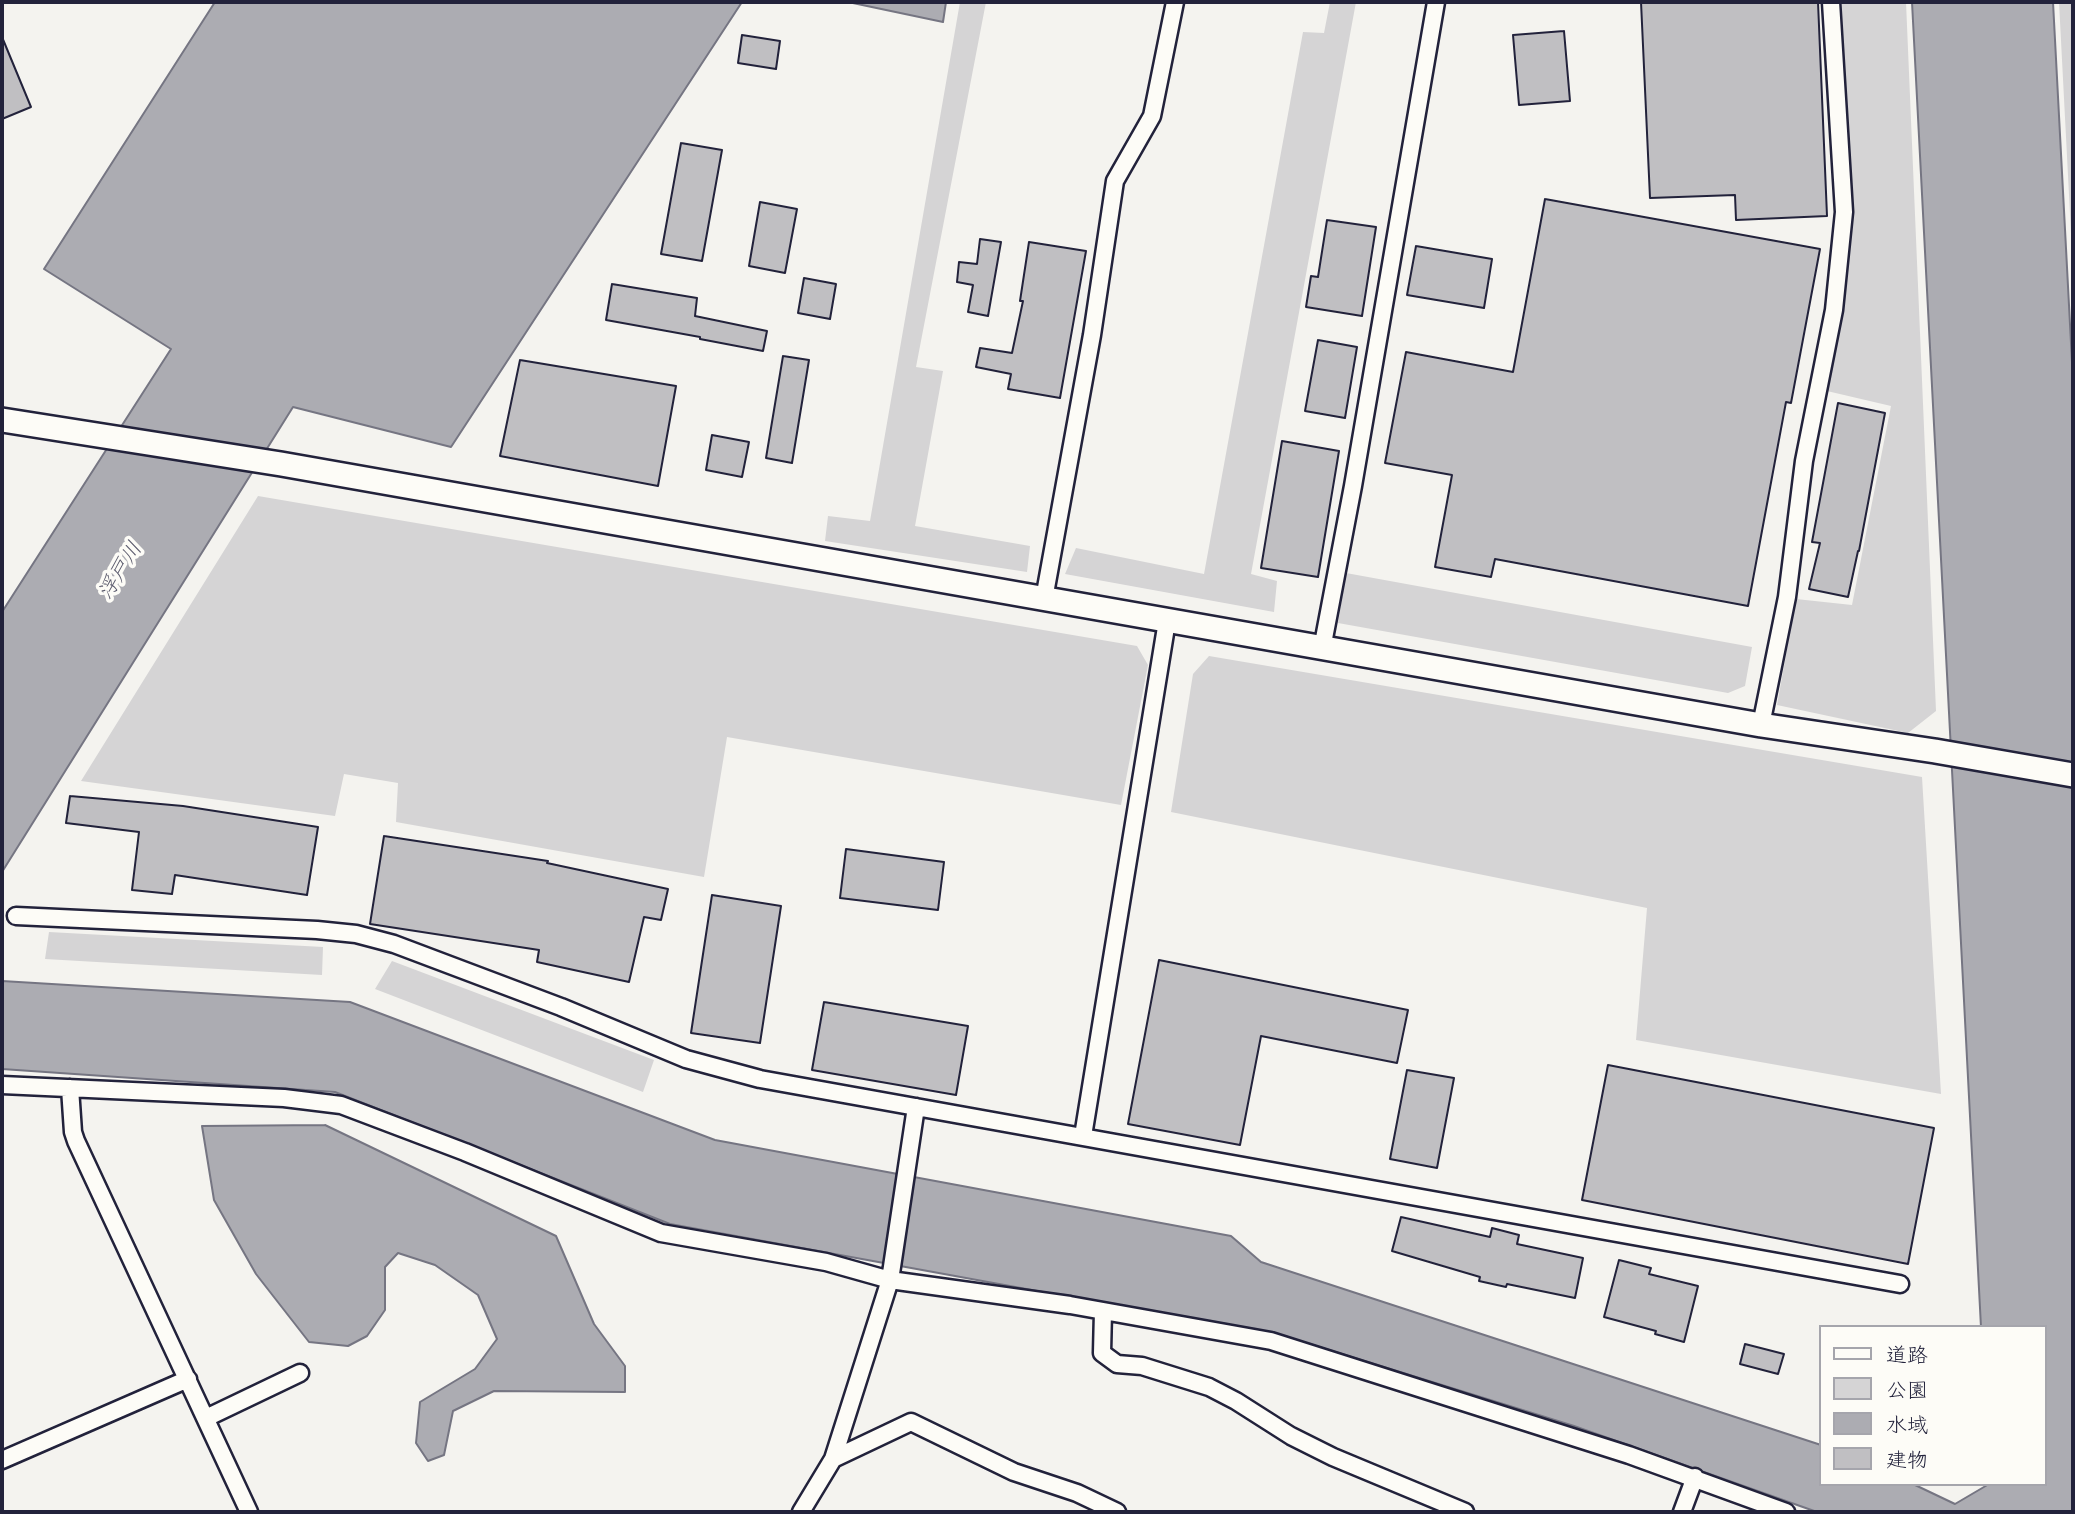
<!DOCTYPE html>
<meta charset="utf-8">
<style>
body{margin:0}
#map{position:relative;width:2075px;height:1514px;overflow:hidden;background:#f4f3ef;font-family:Pangolin,"Klee One",sans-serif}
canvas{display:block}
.frame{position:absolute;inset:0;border:4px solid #22223b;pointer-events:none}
.legend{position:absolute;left:1819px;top:1325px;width:228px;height:161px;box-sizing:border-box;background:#fdfcf7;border:2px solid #a5a5ac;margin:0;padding:9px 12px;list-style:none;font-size:21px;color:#22223b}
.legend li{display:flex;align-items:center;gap:14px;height:35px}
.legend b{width:35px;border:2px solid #a5a5ac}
</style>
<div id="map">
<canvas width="2075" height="1514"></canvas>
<div class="frame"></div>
<ul class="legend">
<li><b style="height:9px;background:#fdfcf7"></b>道路</li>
<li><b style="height:19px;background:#d5d4d5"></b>公園</li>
<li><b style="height:19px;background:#acacb2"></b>水域</li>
<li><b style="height:19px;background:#c0bfc2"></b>建物</li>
</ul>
</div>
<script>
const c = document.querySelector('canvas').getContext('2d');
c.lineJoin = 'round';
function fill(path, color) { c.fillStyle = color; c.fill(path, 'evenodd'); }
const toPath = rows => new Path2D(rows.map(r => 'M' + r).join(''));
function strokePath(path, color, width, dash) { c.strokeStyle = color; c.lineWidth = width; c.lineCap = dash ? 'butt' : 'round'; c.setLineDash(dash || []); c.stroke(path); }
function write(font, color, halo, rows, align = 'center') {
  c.font = font + ' Pangolin,"Klee One",sans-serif'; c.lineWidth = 7; c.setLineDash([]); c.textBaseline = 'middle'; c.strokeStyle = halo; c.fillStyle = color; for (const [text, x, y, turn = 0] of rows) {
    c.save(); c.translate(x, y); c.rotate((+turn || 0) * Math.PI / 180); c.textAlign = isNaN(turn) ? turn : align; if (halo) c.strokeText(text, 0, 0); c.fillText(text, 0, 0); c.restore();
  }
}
const green = toPath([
 [960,2,986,2,916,367,943,371,915,526,1030,546,1027,572,825,541,828,516,870,521],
 [1330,2,1356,2,1251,574,1277,581,1274,612,1065,574,1076,548,1204,574,1303,32,1324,33],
 [1840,2,1906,2,1936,711,1908,733,1777,705,1796,599,1852,605,1891,406,1827,391,1842,313,1853,211],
 [2059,2,2073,2,2073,272],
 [258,496,1137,646,1148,665,1121,805,727,737,704,877,396,822,398,783,344,774,335,816,81,781],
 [1346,573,1752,647,1745,686,1728,693,1338,623],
 [1209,656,1922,777,1941,1094,1636,1040,1647,908,1171,812,1193,674],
 [49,932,323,947,322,975,45,959],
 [392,961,654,1060,643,1092,375,989]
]);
const water = toPath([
 [215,2,742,2,451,447,293,407,2,872,2,612,171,349,44,269,215,2],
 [848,2,946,2,943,22,848,2],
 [1912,2,2053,2,2073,381,2073,1512,1817,1512,1574,1426,1284,1336,670,1224,335,1092,2,1069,2,981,350,1002,715,1140,1231,1236,1261,1262,1821,1445,1821,1484,1913,1484,1955,1504,1989,1484,2045,1484,2045,1327,1981,1327,1912,2],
 [325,1125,556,1236,594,1324,625,1366,625,1392,494,1391,453,1411,444,1455,428,1461,416,1443,420,1402,475,1369,497,1339,478,1295,435,1265,398,1253,385,1267,385,1310,367,1336,348,1346,309,1342,256,1274,214,1200,202,1126,325,1125]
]);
const building = toPath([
 [1641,2,1818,2,1827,216,1736,220,1735,195,1650,198,1641,2],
 [1564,31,1570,101,1519,105,1513,35,1564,31],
 [742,35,780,41,776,69,738,63,742,35],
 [2,37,31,107,2,119,2,37],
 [681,143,722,150,702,261,661,254,681,143],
 [1545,199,1820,249,1791,403,1786,402,1748,606,1495,559,1491,577,1435,567,1452,475,1385,463,1406,352,1513,372,1545,199],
 [760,202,797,209,785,273,749,266,760,202],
 [1327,220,1376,227,1362,316,1306,307,1311,276,1318,277,1327,220],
 [980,239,1001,242,988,316,968,312,973,285,957,282,959,262,977,264,980,239],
 [1029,242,1086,251,1060,398,1008,389,1011,374,976,367,980,348,1012,353,1023,301,1020,301,1029,242],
 [1416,246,1492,259,1484,308,1407,295,1416,246],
 [804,278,836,284,830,319,798,313,804,278],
 [612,284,697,298,695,316,767,331,763,351,700,339,700,337,606,320,612,284],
 [1318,340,1357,347,1345,418,1305,411,1318,340],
 [783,356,809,360,792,463,766,458,783,356],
 [520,360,676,386,658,486,500,456,520,360],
 [1838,403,1885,413,1859,551,1858,551,1848,597,1809,589,1820,543,1812,542,1838,403],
 [712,435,749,442,742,477,706,470,712,435],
 [1282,441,1339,451,1318,577,1261,568,1282,441],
 [70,796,183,806,318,827,307,895,175,875,172,894,132,890,139,832,66,823,70,796],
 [384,836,548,861,547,863,668,889,661,920,644,917,629,982,537,962,539,950,370,924,384,836],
 [846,849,944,862,938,910,840,898,846,849],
 [712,895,781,906,760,1043,691,1033,712,895],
 [1159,960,1408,1010,1397,1063,1261,1036,1240,1145,1128,1124,1159,960],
 [824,1002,968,1026,956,1095,812,1070,824,1002],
 [1608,1065,1934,1128,1908,1264,1582,1200,1608,1065],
 [1407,1070,1454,1078,1437,1168,1390,1159,1407,1070],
 [1401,1217,1490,1237,1492,1228,1519,1235,1517,1244,1583,1258,1575,1298,1507,1284,1506,1287,1479,1281,1480,1277,1392,1251,1401,1217],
 [1619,1260,1651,1268,1649,1274,1698,1286,1684,1342,1655,1334,1656,1331,1604,1317,1619,1260],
 [1745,1344,1784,1354,1778,1374,1740,1364,1745,1344]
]);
const street = toPath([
 [1044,599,1092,335,1115,181,1152,116,1175,2],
 [1322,649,1353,486,1436,2],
 [1761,725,1787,597,1804,461,1834,310,1844,212,1831,2],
 [16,916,317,930,356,934,394,944,561,1007,686,1059,760,1079,1900,1284],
 [2,1085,284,1098,341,1105,465,1152,661,1233,826,1262,890,1280,1070,1305,1271,1341,1629,1455,1786,1512],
 [70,1088,73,1132,76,1141,249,1512],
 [1083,1136,1167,621],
 [1103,1311,1102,1353,1117,1364,1142,1366,1209,1387,1236,1401,1291,1436,1333,1457,1465,1512],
 [206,1418,300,1373],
 [833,1459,911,1422,1014,1472,1077,1493,1117,1512],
 [2,1460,188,1379],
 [801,1512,833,1459,890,1280,916,1107],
 [1682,1512,1695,1477]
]);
const secondary = toPath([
 [2,420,281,464,1761,725,1935,751,2073,775]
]);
const waterNames = [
 ["浮戸川",121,571,-58]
];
fill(green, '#d5d4d5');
fill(water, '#acacb2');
strokePath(water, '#757582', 2);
fill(building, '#c0bfc2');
strokePath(building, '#22223b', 2);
strokePath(street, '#22223b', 21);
strokePath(secondary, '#22223b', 28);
strokePath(street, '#fdfcf7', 16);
strokePath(secondary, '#fdfcf7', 23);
write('italic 21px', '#59596b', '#fdfcf7', waterNames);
</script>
